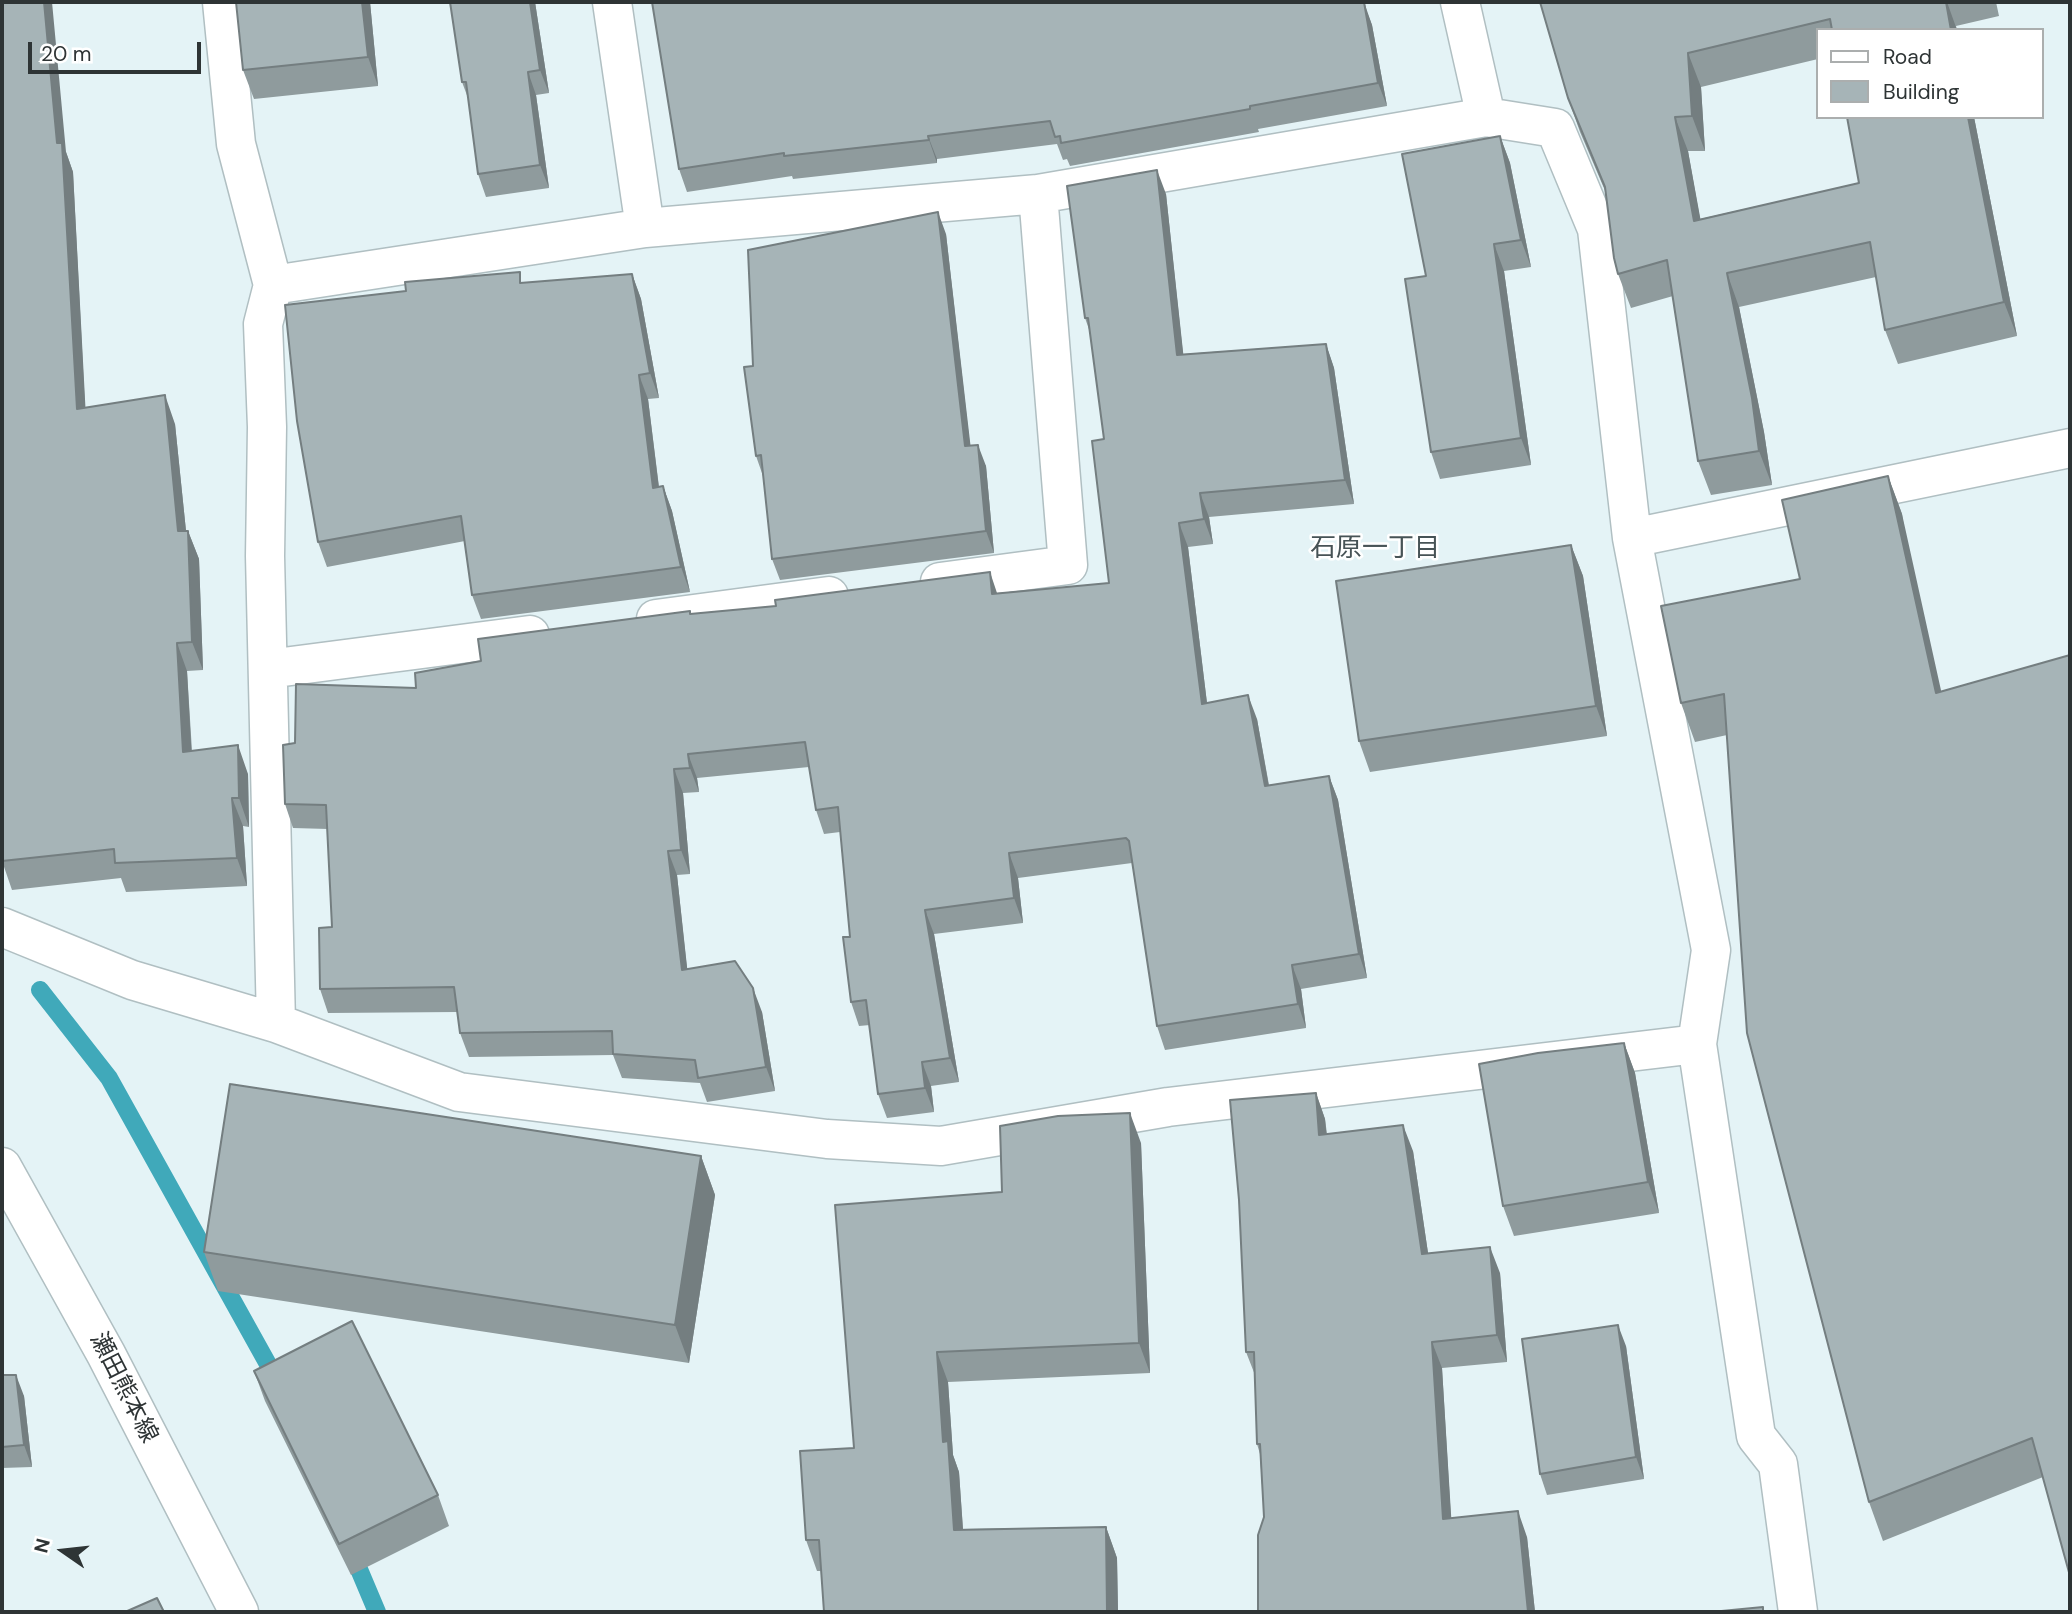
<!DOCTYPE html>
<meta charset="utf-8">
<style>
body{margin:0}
#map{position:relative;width:2072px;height:1614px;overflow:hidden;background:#e4f3f6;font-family:"DM Sans",sans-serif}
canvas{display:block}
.frame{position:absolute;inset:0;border:4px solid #2e3435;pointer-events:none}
.legend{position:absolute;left:1816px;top:28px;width:228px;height:91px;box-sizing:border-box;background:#fff;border:2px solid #abaeae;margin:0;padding:9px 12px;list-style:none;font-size:21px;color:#2e3435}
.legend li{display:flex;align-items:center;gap:14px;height:35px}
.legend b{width:35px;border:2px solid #abaeae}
.north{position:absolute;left:28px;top:1516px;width:70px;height:70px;-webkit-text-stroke:5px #fff;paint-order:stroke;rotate:284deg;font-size:19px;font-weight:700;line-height:28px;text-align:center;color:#2e3435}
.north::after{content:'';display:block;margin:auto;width:24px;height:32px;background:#2e3435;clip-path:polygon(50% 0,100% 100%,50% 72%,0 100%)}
.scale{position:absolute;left:28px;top:42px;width:173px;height:32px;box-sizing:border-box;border:4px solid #2e3435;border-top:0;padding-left:9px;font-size:21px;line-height:24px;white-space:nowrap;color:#2e3435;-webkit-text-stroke:5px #fff;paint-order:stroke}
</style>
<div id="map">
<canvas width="2072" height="1614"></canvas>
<div class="frame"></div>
<ul class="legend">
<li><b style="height:9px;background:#fff"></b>Road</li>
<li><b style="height:19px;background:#a6b4b7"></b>Building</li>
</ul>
<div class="north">N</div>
<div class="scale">20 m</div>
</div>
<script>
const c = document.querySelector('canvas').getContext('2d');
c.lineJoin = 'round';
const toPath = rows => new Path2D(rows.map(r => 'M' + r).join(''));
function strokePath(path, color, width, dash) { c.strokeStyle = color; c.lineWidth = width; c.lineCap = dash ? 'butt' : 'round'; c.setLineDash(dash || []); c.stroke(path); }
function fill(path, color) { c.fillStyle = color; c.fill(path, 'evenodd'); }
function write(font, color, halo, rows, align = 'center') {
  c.font = font + ' "DM Sans","Noto Sans JP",sans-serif'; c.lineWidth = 5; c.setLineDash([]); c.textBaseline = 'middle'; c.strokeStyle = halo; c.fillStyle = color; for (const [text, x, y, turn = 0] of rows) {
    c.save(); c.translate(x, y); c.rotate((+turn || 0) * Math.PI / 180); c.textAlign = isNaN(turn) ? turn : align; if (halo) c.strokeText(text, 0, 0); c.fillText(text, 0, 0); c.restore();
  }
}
const stream = toPath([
 [40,990,109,1078,279,1384],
 [350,1548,377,1612]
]);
const minor = toPath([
 [222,2,236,144,273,285,263,324,267,427,265,556,276,1023],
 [612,2,645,228],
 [1460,2,1486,117],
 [273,285,645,228,1038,194,1486,117,1555,128,1597,229,1632,538,1711,950,1697,1044,1756,1436,1778,1464,1798,1612],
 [1632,538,2070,448],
 [940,582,1068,565,1038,194],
 [656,619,829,596],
 [268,669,530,635],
 [2,927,132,980,276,1023,459,1092,827,1139,941,1146,1168,1107,1697,1044]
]);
const secondary = toPath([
 [2,1167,106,1354,239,1612]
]);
const wall = toPath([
 [236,2,370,2,378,86,254,99,243,70],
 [535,2,549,93,536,95,549,188,486,197,478,174,468,98,462,82],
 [1363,2,1372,25,1387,106,1258,129,1259,132,1070,166,1067,159,1063,160,1057,144,937,159,937,163,793,179,792,176,687,192,679,169],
 [1540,2,1996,2,1999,16,1956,26,1957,30,1818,30,1818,59,1701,87,1705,151,1688,151,1700,219,1859,183,1974,117,2017,336,1898,364,1885,330,1876,277,1739,307,1764,432,1772,485,1711,495,1698,461,1673,296,1631,308,1618,274,1606,193,1580,132,1568,98],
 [1500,136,1510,163,1531,267,1504,271,1531,465,1440,479,1431,452,1426,276],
 [66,152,73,172,85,407,175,424,186,531,188,531,199,559,203,670,187,671,192,751,248,774,249,827,243,826,247,886,126,892,121,878,12,890,2,861],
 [1166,194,1183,354,1326,344,1334,368,1354,504,1209,517,1213,544,1188,547,1207,703,1257,719,1269,785,1329,776,1338,800,1367,978,1301,989,1306,1028,1165,1050,1157,1026,1132,863,1018,878,1023,923,934,934,959,1082,931,1086,934,1112,887,1118,878,1094,870,1025,859,1026,851,1002,850,937,840,832,824,834,816,810,809,767,697,778,699,792,683,793,690,874,677,875,687,969,762,1012,775,1091,707,1102,700,1083,622,1078,613,1055,469,1057,460,1033,457,1012,328,1013,320,989,332,927,328,829,293,828,285,804,295,743,416,688,481,661,691,614,997,593,1109,583,1104,439,1091,335,1085,318],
 [946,234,970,446,986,466,994,553,780,580,772,559,763,476,756,456,753,366],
 [632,274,641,299,659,398,648,399,659,487,663,486,672,511,690,592,481,619,472,595,465,541,327,567,318,542,523,283],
 [1888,476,1902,514,2043,1477,1883,1541,1869,1502,1727,735,1695,742,1681,703,1800,579],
 [1571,545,1583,576,1607,736,1370,772,1359,741],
 [1624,1043,1635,1073,1659,1213,1514,1236,1503,1206],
 [1316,1093,1325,1119,1327,1134,1413,1151,1428,1253,1500,1273,1507,1362,1442,1368,1451,1519,1527,1537,1535,1612,1258,1612,1264,1517,1260,1454,1257,1444,1255,1375,1246,1352],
 [1141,1143,1150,1373,948,1382,953,1455,959,1472,963,1529,1106,1527,1117,1558,1118,1612,824,1612,821,1571,817,1571,806,1540,854,1448,1002,1192],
 [701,1156,715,1195,689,1363,218,1291,204,1252],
 [1626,1346,1644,1479,1547,1495,1540,1474],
 [254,1371,438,1495,449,1526,351,1575,265,1401],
 [2,1375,24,1396,32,1467,2,1468]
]);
const shadedWall = toPath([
 [44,2,52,2,66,152,73,172,87,437,77,409,57,143],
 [362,2,370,2,378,86,368,57],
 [530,2,535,2,549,93,540,70],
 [1364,2,1372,25,1387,106,1378,83],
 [1946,2,1947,2,1957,30,1951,30],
 [1688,53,1701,87,1705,151,1692,116],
 [528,72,536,95,549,188,540,165],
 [1675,117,1688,151,1707,255,1694,221],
 [1968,117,1974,117,2017,336,2004,302],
 [928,136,937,159,937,163,929,140],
 [1500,136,1510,163,1531,267,1521,240],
 [1157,170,1166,194,1186,379,1177,355],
 [938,212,946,234,973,467,965,446],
 [1494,244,1504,271,1531,465,1521,438],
 [1727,273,1739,307,1764,432,1772,485,1759,451],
 [632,274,641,299,659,398,650,373],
 [1326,344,1334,368,1354,504,1345,480],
 [639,375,648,399,662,513,653,488],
 [165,395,175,424,189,560,178,531],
 [978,445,986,466,994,553,986,531],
 [1888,476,1902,514,1950,731,1936,693],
 [663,486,672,511,690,592,681,567],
 [1200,493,1209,517,1213,544,1204,519],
 [1179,523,1188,547,1210,728,1202,704],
 [188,531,199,559,203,670,192,642],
 [1571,545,1583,576,1607,736,1596,706],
 [990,572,998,596,992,594],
 [177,643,187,671,193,780,183,752],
 [1248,695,1257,719,1273,810,1265,786],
 [238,745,248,774,249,827,239,798],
 [688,754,697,778,699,792,690,768],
 [674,769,683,793,690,874,681,850],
 [1329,776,1338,800,1367,978,1359,954],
 [232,798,243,826,247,886,237,858],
 [668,851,677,875,690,994,682,970],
 [1009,853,1018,878,1023,923,1014,898],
 [925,910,934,934,959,1082,950,1058],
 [1292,965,1301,989,1306,1028,1298,1004],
 [753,988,762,1012,775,1091,766,1067],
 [1624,1043,1635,1073,1659,1213,1648,1182],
 [922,1062,931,1086,934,1112,925,1088],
 [1316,1093,1325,1119,1329,1161,1319,1135],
 [1130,1113,1141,1143,1150,1373,1139,1343],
 [1403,1125,1413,1151,1432,1280,1422,1254],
 [701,1156,715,1195,689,1363,675,1325],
 [1490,1247,1500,1273,1507,1362,1497,1335],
 [1618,1325,1626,1346,1644,1479,1636,1457],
 [1432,1342,1442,1368,1453,1546,1443,1519],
 [937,1352,948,1382,953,1455,959,1472,965,1560,954,1530,943,1442],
 [16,1375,24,1396,32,1467,24,1445],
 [1518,1511,1527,1537,1535,1612,1528,1612],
 [1106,1527,1117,1558,1118,1612,1107,1612]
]);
const building = toPath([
 [2,2,44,2,57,143,62,143,77,409,165,395,178,531,188,531,192,642,177,643,183,752,238,745,239,798,232,798,237,858,115,863,114,849,2,861,2,2],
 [236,2,362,2,368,57,243,70,236,2],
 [450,2,530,2,540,70,528,72,540,165,478,174,466,82,462,82,450,2],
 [652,2,1358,2,1359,3,1364,2,1378,83,1250,106,1250,109,1061,143,1060,136,1055,137,1050,121,928,136,929,140,784,156,784,153,679,169,652,2],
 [1540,2,1946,2,1951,30,1832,30,1830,19,1688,53,1692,116,1675,117,1694,221,1859,183,1847,117,1968,117,2004,302,1885,330,1870,242,1727,273,1752,398,1759,451,1698,461,1667,260,1618,274,1614,258,1605,187,1568,98,1540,2],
 [1500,136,1521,240,1494,244,1521,438,1431,452,1405,279,1426,276,1402,154,1500,136],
 [1157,170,1177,355,1326,344,1345,480,1200,493,1204,519,1179,523,1202,704,1248,695,1265,786,1329,776,1359,954,1292,965,1298,1004,1157,1026,1129,841,1126,838,1009,853,1014,898,925,910,950,1058,922,1062,925,1088,878,1094,866,1000,851,1002,843,937,850,937,838,807,816,810,805,742,688,754,690,768,674,769,681,850,668,851,682,970,735,961,753,988,766,1067,698,1078,695,1060,613,1054,612,1031,460,1033,454,987,320,989,319,928,332,927,326,805,285,804,283,745,295,743,296,684,416,688,415,673,481,661,478,639,690,611,690,614,776,606,775,600,990,572,992,594,1109,583,1092,441,1104,439,1088,318,1085,318,1067,186,1157,170],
 [938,212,965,446,978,445,986,531,772,559,761,455,756,456,744,367,753,366,748,250,938,212],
 [520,272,520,283,632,274,650,373,639,375,653,488,663,486,681,567,472,595,461,516,318,542,297,421,285,305,406,291,405,282,520,272],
 [1888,476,1936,693,2070,655,2070,1576,2032,1438,1869,1502,1747,1033,1724,694,1681,703,1661,606,1800,579,1782,500,1888,476],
 [1571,545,1596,706,1359,741,1336,581,1571,545],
 [1624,1043,1648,1182,1503,1206,1479,1064,1538,1053,1624,1043],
 [230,1084,701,1156,675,1325,204,1252,230,1084],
 [1316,1093,1319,1135,1403,1125,1422,1254,1490,1247,1497,1335,1432,1342,1443,1519,1518,1511,1528,1612,1258,1612,1258,1535,1264,1517,1260,1444,1257,1444,1254,1352,1246,1352,1239,1200,1230,1100,1316,1093],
 [1130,1113,1139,1343,937,1352,943,1442,948,1441,954,1530,1106,1527,1107,1612,824,1612,819,1540,806,1540,800,1451,854,1448,835,1205,1002,1192,1000,1126,1058,1116,1130,1113],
 [352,1321,438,1495,339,1544,254,1371,352,1321],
 [1618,1325,1636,1457,1540,1474,1522,1339,1618,1325],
 [2,1375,16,1375,24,1445,2,1447,2,1375],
 [157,1598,164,1612,125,1612,157,1598],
 [1763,1607,1763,1612,1711,1612,1763,1607]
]);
const streetNames = [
 ["瀬田熊本線",123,1388,63]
];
const neighbourhoodNames = [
 ["石原一丁目",1375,549]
];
strokePath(stream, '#40a9ba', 18);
strokePath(minor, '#b0bfc2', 41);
strokePath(secondary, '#b0bfc2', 41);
strokePath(minor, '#fff', 38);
strokePath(secondary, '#fff', 38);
fill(wall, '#8f9b9d');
fill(shadedWall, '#747e80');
fill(building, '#a6b4b7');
strokePath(building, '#747e80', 2);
write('24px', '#2e3435', '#fff', streetNames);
write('26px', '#475356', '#fff', neighbourhoodNames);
</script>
